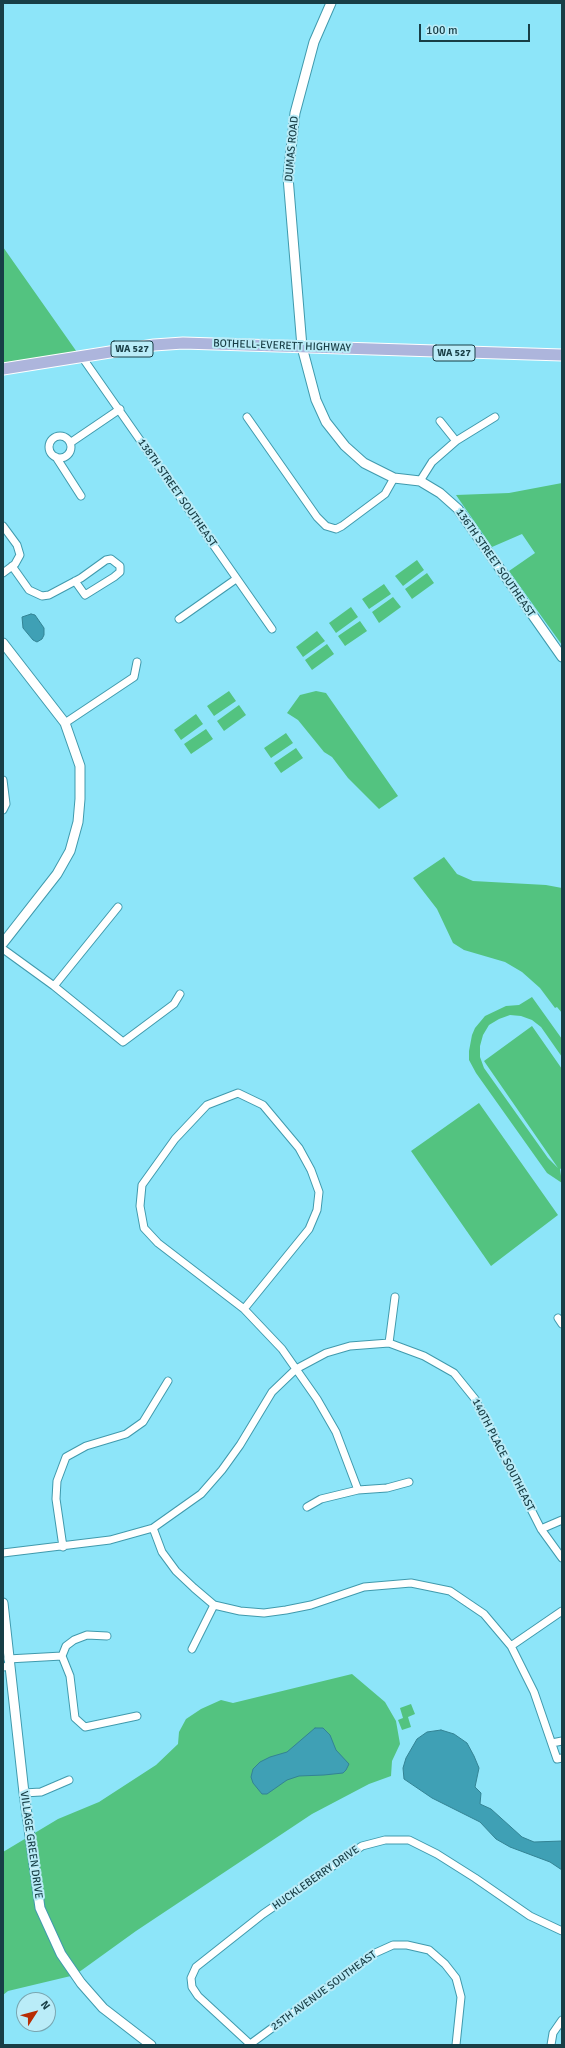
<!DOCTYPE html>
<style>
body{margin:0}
#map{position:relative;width:565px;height:2048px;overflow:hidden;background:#8de5f9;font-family:Signika,sans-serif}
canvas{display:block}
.frame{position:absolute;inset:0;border:4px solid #183e46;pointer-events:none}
.north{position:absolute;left:16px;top:1992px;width:40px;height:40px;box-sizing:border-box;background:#baecf8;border:1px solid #79a6b1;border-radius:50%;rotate:54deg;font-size:11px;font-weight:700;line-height:16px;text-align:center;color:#183e46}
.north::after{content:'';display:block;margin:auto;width:14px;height:18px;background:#b82d04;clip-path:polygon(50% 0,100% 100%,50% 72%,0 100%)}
.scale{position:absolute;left:419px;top:24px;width:111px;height:18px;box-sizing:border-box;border:2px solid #183e46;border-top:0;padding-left:5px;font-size:12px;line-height:14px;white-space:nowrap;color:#183e46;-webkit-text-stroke:3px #baecf8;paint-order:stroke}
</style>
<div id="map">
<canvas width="565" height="2048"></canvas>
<div class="frame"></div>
<div class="north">N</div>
<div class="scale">100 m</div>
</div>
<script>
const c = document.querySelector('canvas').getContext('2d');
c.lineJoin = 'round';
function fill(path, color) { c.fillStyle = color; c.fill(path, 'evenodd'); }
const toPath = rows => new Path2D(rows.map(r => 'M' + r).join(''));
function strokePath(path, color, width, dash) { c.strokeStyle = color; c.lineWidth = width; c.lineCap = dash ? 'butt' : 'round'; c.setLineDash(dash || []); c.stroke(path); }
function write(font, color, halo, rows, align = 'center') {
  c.font = font + ' Signika,sans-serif'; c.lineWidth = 4; c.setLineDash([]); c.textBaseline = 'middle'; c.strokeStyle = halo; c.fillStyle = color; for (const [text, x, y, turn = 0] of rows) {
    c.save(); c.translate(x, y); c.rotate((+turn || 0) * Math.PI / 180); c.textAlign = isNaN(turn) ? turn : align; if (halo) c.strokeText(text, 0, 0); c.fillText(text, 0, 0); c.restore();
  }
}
const green = toPath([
 [3,247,79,355,3,366],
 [562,483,562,645,509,571,535,553,522,534,492,547,456,495,509,493],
 [417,560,424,570,403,586,395,576],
 [427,573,434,583,412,599,405,589],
 [384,584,391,594,369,609,362,599],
 [393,597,401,607,379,623,372,612],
 [351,607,358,617,336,633,329,623],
 [360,621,367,631,345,646,338,636],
 [317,631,325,641,303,657,296,647],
 [327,644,334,654,312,670,305,660],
 [229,691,236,701,214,716,207,706],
 [316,691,326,693,398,796,379,809,348,778,332,757,324,752,298,720,287,713,300,695],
 [239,705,246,715,224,731,217,721],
 [196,714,203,724,181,740,174,730],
 [206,729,213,739,191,754,184,744],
 [286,733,293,743,271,758,264,748],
 [296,748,303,758,281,773,274,763],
 [444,857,457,874,473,881,546,885,562,888,562,1013,557,1007,555,1008,540,988,522,972,505,962,464,950,453,943,437,909,413,878],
 [532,997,562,1039,562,1057,541,1027,532,1020,521,1016,510,1015,499,1019,489,1025,483,1035,480,1046,480,1057,484,1068,548,1158,558,1168,484,1061,532,1026,562,1069,562,1168,560,1169,562,1183,547,1173,476,1073,469,1060,469,1051,472,1035,475,1028,485,1016,506,1006,519,1005],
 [479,1103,558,1215,491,1266,411,1151],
 [352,1674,385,1702,396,1721,400,1744,392,1761,391,1776,369,1784,312,1814,136,1931,75,1975,8,1991,3,1995,3,1852,58,1819,99,1802,156,1765,178,1744,179,1732,186,1719,201,1709,221,1700,233,1703],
 [411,1704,415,1714,408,1717,411,1727,402,1730,398,1720,403,1718,400,1708]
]);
const water = toPath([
 [31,614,35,615,44,628,44,635,42,639,37,642,33,640,23,628,22,617,31,614],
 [315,1728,323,1728,330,1735,336,1750,349,1764,346,1770,343,1773,324,1775,299,1776,287,1780,267,1794,262,1794,253,1783,251,1777,253,1769,260,1762,270,1757,287,1752,315,1728],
 [441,1730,454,1734,467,1743,474,1756,479,1768,475,1787,481,1793,480,1804,491,1809,522,1837,534,1842,562,1841,562,1870,550,1862,510,1847,496,1839,480,1822,432,1798,404,1779,403,1768,406,1758,417,1739,427,1732,441,1730]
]);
const minor = toPath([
 [82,357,272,629],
 [247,417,317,517,326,526,336,529,342,526,385,494,394,478],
 [440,421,456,441],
 '49 447a11 11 0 1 1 22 0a11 11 0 1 1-22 0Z',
 [70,443,120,409],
 [56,457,81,496],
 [420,481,432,462,456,441,495,417],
 [3,526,17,545,20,555,15,564,3,573],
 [12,566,29,590,42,596,49,595,81,578,106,560,111,559,120,566,120,572,114,577,85,595,75,581],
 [179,619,236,579],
 [65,723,134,677,137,662],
 [3,780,6,804,3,810],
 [3,949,54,986,123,1042,174,1004,180,994],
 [54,986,118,907],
 [395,1297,389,1343,424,1356,454,1373,475,1399,541,1529,562,1558],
 [244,1309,309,1229,317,1210,319,1192,311,1170,299,1148,263,1105,238,1093,207,1105,175,1139,142,1185,140,1206,144,1228,158,1243,244,1309,282,1349,317,1399,336,1432,358,1490],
 [558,1318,562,1324],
 [307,1507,321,1499,358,1490,387,1488,409,1482],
 [153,1528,162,1552,176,1571,194,1588,214,1605,240,1611,264,1613,286,1610,311,1605,364,1587,411,1583,450,1591,484,1614,511,1646,534,1692,557,1759,562,1758],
 [541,1529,562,1520],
 [63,1547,56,1499,57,1481,66,1457,86,1446,126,1434,143,1422,168,1381],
 [3,1553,110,1540,153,1528,201,1494,222,1470,240,1445,272,1392,296,1369,326,1353,350,1346,389,1343],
 [511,1646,562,1611],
 [192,1649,214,1605],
 [62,1656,66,1646,74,1640,87,1635,107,1636],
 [8,1659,62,1656,70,1676,75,1718,85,1727,137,1716],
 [3,1667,9,1666],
 [552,1743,562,1741],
 [24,1793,41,1792,69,1780],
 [250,2044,198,1996,192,1987,191,1978,196,1967,263,1914,362,1846,385,1840,409,1840,437,1854,475,1878,530,1916,562,1931],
 [249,2045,373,1954,393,1945,407,1945,429,1950,445,1964,456,1978,461,1997,456,2045],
 [551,2045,553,2033,562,2020]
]);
const tertiary = toPath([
 [331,3,314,42,295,113,288,177,302,347,316,400,326,422,345,446,364,463,394,478,420,481,440,493,458,509,562,657],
 [3,643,65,723,80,766,80,799,78,822,70,851,57,874,3,943],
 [3,1603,24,1793,40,1908,61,1954,81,1983,103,2008,151,2045]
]);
const primary = toPath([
 [3,369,154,345,183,343,562,355]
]);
const shields = [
 [132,349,42],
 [454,353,42]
];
const shieldNames = [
 ["WA 527",132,349],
 ["WA 527",454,353]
];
const streetNames = [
 ["DUMAS ROAD",292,149,-85],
 ["BOTHELL-EVERETT HIGHWAY",282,346,2],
 ["138TH STREET SOUTHEAST",177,493,55],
 ["136TH STREET SOUTHEAST",495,563,55],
 ["140TH PLACE SOUTHEAST",503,1455,63],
 ["VILLAGE GREEN DRIVE",31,1845,82],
 ["HUCKLEBERRY DRIVE",316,1878,-35],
 ["25TH AVENUE SOUTHEAST",324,1991,-36]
];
fill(green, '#53c380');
fill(water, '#3fa0b5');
strokePath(water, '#338394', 1);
strokePath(minor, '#409aad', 9);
strokePath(tertiary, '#409aad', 11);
strokePath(primary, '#fff', 13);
strokePath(minor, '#fff', 7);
strokePath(tertiary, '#fff', 9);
strokePath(primary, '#adb5dc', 11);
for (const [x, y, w] of shields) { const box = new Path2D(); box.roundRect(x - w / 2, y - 8, w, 16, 3); c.fillStyle = '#baecf8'; c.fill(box); strokePath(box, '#183e46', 1); }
write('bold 10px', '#183e46', null, shieldNames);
write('11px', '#183e46', '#baecf8', streetNames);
</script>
